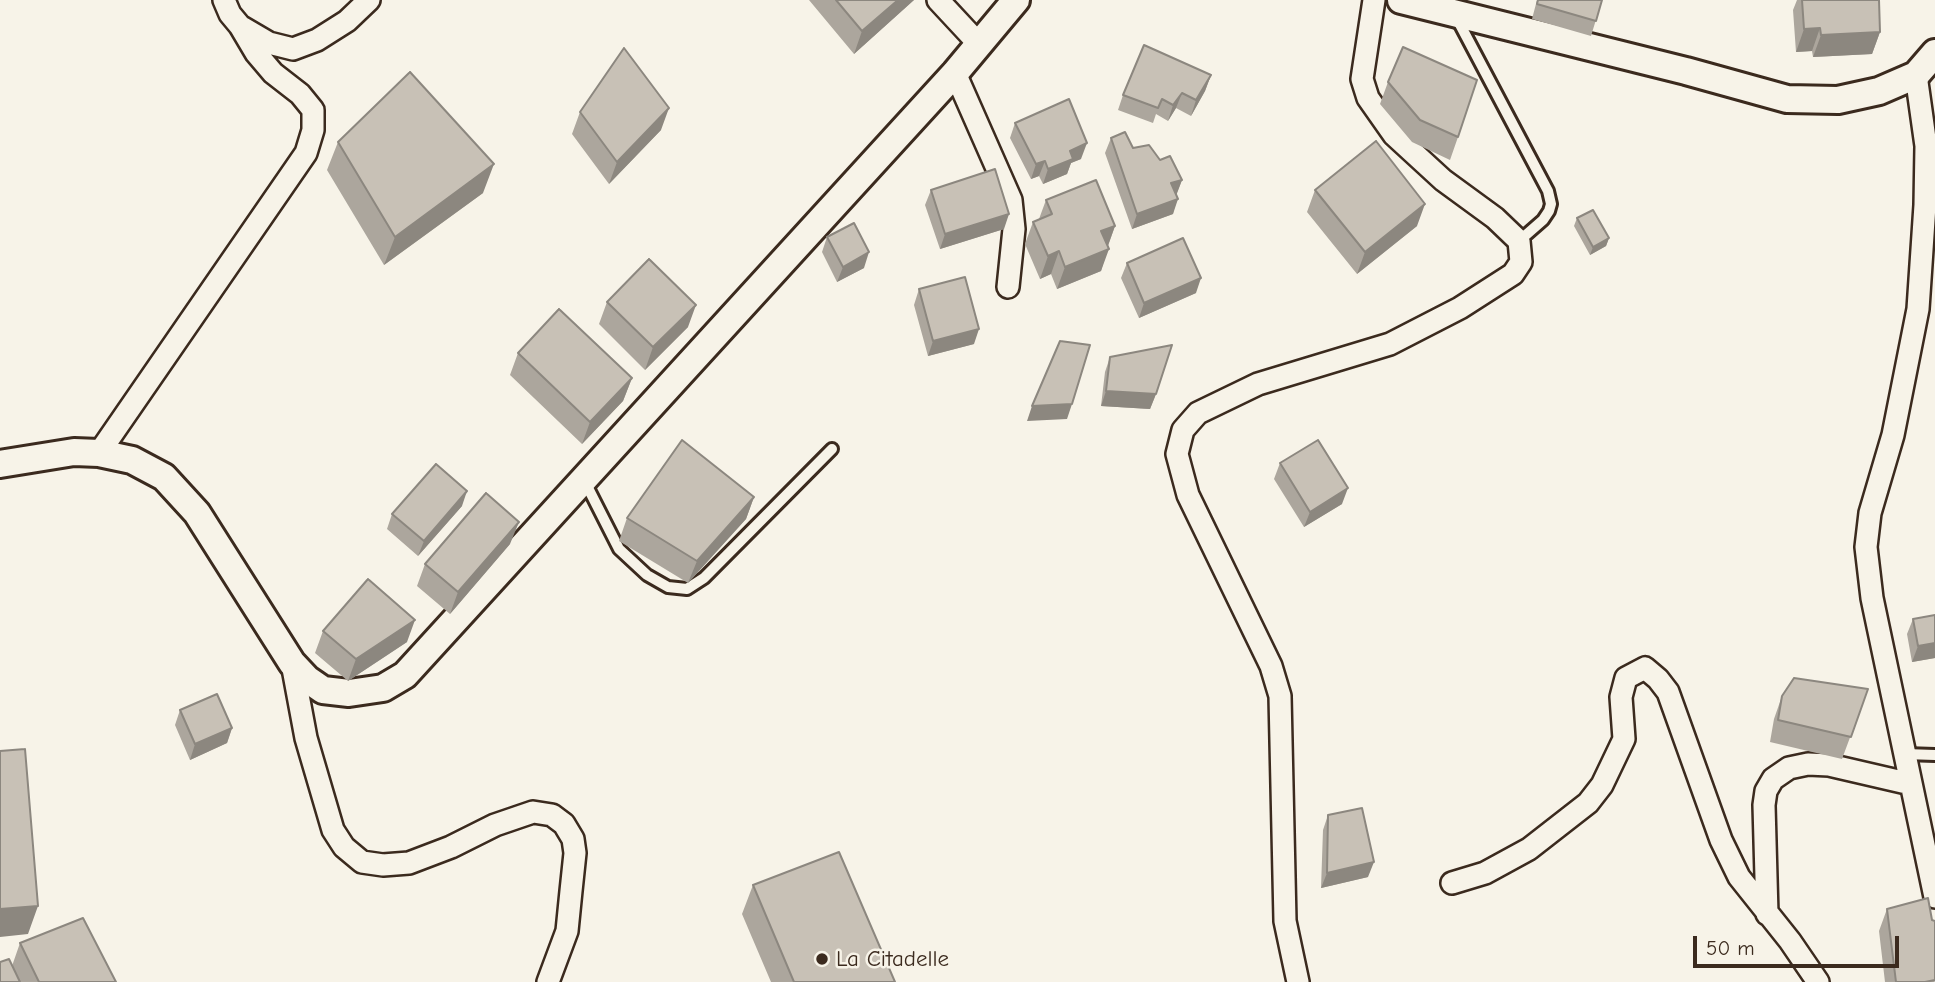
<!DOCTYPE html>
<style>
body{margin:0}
#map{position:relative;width:1935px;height:982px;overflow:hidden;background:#f7f3e8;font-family:"Comic Neue",sans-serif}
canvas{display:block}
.scale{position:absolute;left:1693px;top:936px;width:206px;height:32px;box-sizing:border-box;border:4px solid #3b2a1e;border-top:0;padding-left:9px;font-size:21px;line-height:24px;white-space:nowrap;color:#3b2a1e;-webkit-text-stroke:5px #f7f3e8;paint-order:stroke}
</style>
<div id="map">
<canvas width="1935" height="982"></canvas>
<div class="scale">50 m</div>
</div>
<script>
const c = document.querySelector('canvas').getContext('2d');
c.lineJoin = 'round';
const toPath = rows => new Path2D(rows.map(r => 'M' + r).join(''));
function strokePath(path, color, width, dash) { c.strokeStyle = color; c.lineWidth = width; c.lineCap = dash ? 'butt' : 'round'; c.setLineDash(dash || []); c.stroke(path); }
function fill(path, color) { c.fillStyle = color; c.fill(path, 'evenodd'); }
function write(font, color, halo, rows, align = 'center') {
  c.font = font + ' "Comic Neue",sans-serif'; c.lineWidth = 5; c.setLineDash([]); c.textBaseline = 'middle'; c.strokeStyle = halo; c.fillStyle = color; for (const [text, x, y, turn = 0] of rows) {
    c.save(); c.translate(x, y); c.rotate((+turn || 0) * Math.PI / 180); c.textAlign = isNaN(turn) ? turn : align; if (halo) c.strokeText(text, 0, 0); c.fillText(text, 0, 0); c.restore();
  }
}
const service = toPath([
 [1456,17,1548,191,1551,204,1549,211,1543,220,1519,241],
 [584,480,619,549,647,575,668,587,687,589,704,578,832,449],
 [1905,754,1935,755]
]);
const minor = toPath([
 [224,0,230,14,240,26,269,43,293,49,317,40,347,21,369,0],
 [938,0,978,43],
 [955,73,1011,200,1014,229,1008,287],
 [1916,75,1926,146,1925,205,1918,309,1893,435,1870,513,1866,547,1872,598,1935,897],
 [99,453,306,153,313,130,313,110,300,94,273,73,256,53,240,26],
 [292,663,306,738,333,830,344,847,362,862,383,865,409,863,451,847,495,825,533,812,552,815,564,824,573,839,575,853,571,891,567,931,548,982],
 [1452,883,1485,873,1529,849,1588,803,1602,785,1624,739,1621,697,1626,678,1645,668,1658,679,1668,692,1721,840,1739,877,1790,941,1818,982],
 [1767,914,1764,805,1766,791,1773,779,1789,768,1808,764,1829,765,1911,784],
 [1298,982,1285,921,1280,696,1271,666,1188,495,1177,454,1183,430,1198,413,1258,384,1390,344,1460,308,1513,274,1521,262,1519,241,1495,218,1443,180,1394,135,1368,98,1362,79,1374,0]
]);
const tertiary = toPath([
 [1401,0,1686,71,1787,99,1838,100,1879,91,1916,75,1935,53],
 [0,464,74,452,99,453,132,460,164,477,197,513,292,663,307,679,323,690,349,693,383,688,405,675,955,73,1016,0]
]);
const wall = toPath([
 [809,0,914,0,854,54],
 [1537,0,1602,0,1591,36,1532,19],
 [1797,0,1879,0,1880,32,1872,54,1813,57,1812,51,1796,52,1793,10],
 [1211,75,1205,91,1191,116,1176,108,1168,121,1156,114,1153,123,1118,110,1123,95],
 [1388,82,1458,137,1450,160,1412,142,1380,104],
 [580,112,661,130,609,184,572,134],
 [1015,123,1081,159,1071,163,1067,174,1043,184,1039,176,1031,179,1010,138],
 [1111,138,1160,160,1182,180,1176,195,1173,214,1132,229,1105,153],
 [338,142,483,193,384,265,327,170],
 [931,190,1004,229,940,249,925,205],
 [1315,190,1417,226,1357,274,1307,212],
 [1046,200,1115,226,1108,246,1101,271,1057,289,1051,274,1040,279,1025,244,1033,222,1039,219],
 [1577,218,1609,238,1606,246,1590,255,1574,226],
 [827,237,864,268,837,282,822,252],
 [1127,263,1196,293,1139,318,1121,278],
 [919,289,974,344,928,356,914,305],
 [607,302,688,327,645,370,599,324],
 [518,353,632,378,623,401,582,444,510,375],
 [1110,357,1156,394,1150,409,1101,406,1105,372],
 [1280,463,1342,504,1304,527,1274,479],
 [754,497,746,519,688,583,619,541,627,518],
 [462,506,418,556,387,529,392,514],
 [510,544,450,614,417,586,425,564],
 [1935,615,1935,658,1912,662,1907,634,1913,619],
 [323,631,407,642,348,681,315,653],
 [1868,689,1842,759,1770,742,1774,719,1782,696],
 [180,710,232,728,227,743,190,760,175,725],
 [1328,815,1368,877,1321,888,1323,830],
 [753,885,895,982,771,982,742,914],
 [1887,909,1935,982,1885,982,1879,931],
 [20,943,116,982,0,982,12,966]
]);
const shadedWall = toPath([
 [898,0,914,0,854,54,862,31],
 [1820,28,1812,51,1796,52,1804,29],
 [1880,32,1872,54,1813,57,1821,35],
 [1211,75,1205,91,1191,116,1196,100],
 [1182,93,1176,108,1168,121,1173,105],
 [669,108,661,130,609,184,617,162],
 [1087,143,1081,159,1071,163,1067,174,1043,184,1048,169,1070,151],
 [1045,161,1039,176,1031,179,1036,164],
 [494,164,483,193,384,265,395,237],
 [1182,180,1176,196,1171,183],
 [1178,199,1173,214,1132,229,1137,214],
 [1425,204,1417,226,1357,274,1365,252],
 [1009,214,1004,229,940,249,945,234],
 [1115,226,1107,248,1101,231],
 [1609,238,1606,246,1590,255,1593,247],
 [1109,249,1101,271,1057,289,1065,267],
 [1059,251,1051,274,1040,279,1048,256],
 [869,252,864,268,837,282,843,267],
 [1201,278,1196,293,1139,318,1144,303],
 [696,305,688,327,645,370,653,347],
 [979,329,974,344,928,356,933,341],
 [632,378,623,401,582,444,590,422],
 [1106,391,1156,394,1150,409,1101,406],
 [1072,404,1067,419,1027,421,1032,406],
 [1348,488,1342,504,1304,527,1310,512],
 [467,491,462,506,418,556,424,541],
 [754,497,746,519,688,583,697,561],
 [519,522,510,544,450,614,458,592],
 [415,620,407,642,348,681,356,659],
 [1935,643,1935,658,1912,662,1918,646],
 [232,728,227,743,190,760,195,744],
 [1374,862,1368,877,1321,888,1327,873],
 [38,906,28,934,0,937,0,909]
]);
const building = toPath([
 [836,0,898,0,862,31,836,0],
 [1538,0,1602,0,1596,21,1537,4,1538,0],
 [1802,0,1879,0,1880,32,1821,35,1820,28,1804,29,1802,0],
 [1144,45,1211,75,1196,100,1182,93,1173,105,1162,99,1158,108,1123,95,1144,45],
 [1403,47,1477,80,1458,137,1420,120,1388,82,1403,47],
 [624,48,669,108,617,162,580,112,624,48],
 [410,72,494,164,395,237,338,142,410,72],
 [1069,99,1087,143,1070,151,1073,159,1048,169,1045,161,1036,164,1015,123,1069,99],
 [1125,132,1133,148,1149,145,1160,160,1170,156,1182,180,1171,183,1178,199,1137,214,1111,138,1125,132],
 [1376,141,1425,204,1365,252,1315,190,1376,141],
 [995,169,1009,214,945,234,931,190,995,169],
 [1096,180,1115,226,1101,231,1109,249,1065,267,1059,251,1048,256,1033,222,1052,214,1046,200,1096,180],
 [1593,210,1609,238,1593,247,1577,218,1593,210],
 [854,223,869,252,843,267,827,237,854,223],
 [1183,238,1201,278,1144,303,1127,263,1183,238],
 [649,259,696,305,653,347,607,302,649,259],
 [965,277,979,329,933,341,919,289,965,277],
 [559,309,632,378,590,422,518,353,559,309],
 [1060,341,1090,345,1072,404,1032,406,1060,341],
 [1172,345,1156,394,1106,391,1110,357,1172,345],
 [682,440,754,497,697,561,627,518,682,440],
 [1318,440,1348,488,1310,512,1280,463,1318,440],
 [436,464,467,491,424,541,392,514,436,464],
 [486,493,519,522,458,592,425,564,486,493],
 [368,579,415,620,356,659,323,631,368,579],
 [1935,615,1935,643,1918,646,1913,619,1935,615],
 [1794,678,1868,689,1851,737,1778,720,1782,696,1794,678],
 [217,694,232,728,195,744,180,710,217,694],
 [25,749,38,906,0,909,0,751,25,749],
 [1362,808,1374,862,1327,873,1328,815,1362,808],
 [839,852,895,982,794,982,753,885,839,852],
 [1928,898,1932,920,1935,921,1935,980,1925,982,1896,982,1887,909,1928,898],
 [83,918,116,982,39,982,20,943,83,918],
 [9,959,20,982,0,982,0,962,9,959]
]);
const markers = [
 [822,959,7,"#3b2a1e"]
];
const poiNames = [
 ["La Citadelle",836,959]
];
strokePath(service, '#3b2a1e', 16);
strokePath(minor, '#3b2a1e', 26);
strokePath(tertiary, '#3b2a1e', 32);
strokePath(service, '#f7f3e8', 10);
strokePath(minor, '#f7f3e8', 21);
strokePath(tertiary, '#f7f3e8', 26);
fill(wall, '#aca69d');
fill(shadedWall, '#8c877f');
fill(building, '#c8c1b6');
strokePath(building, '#8c877f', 2);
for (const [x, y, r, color] of markers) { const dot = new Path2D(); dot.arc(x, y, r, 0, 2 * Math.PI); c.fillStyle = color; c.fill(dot); strokePath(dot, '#f7f3e8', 2.5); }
write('23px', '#3b2a1e', '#f7f3e8', poiNames, 'left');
</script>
